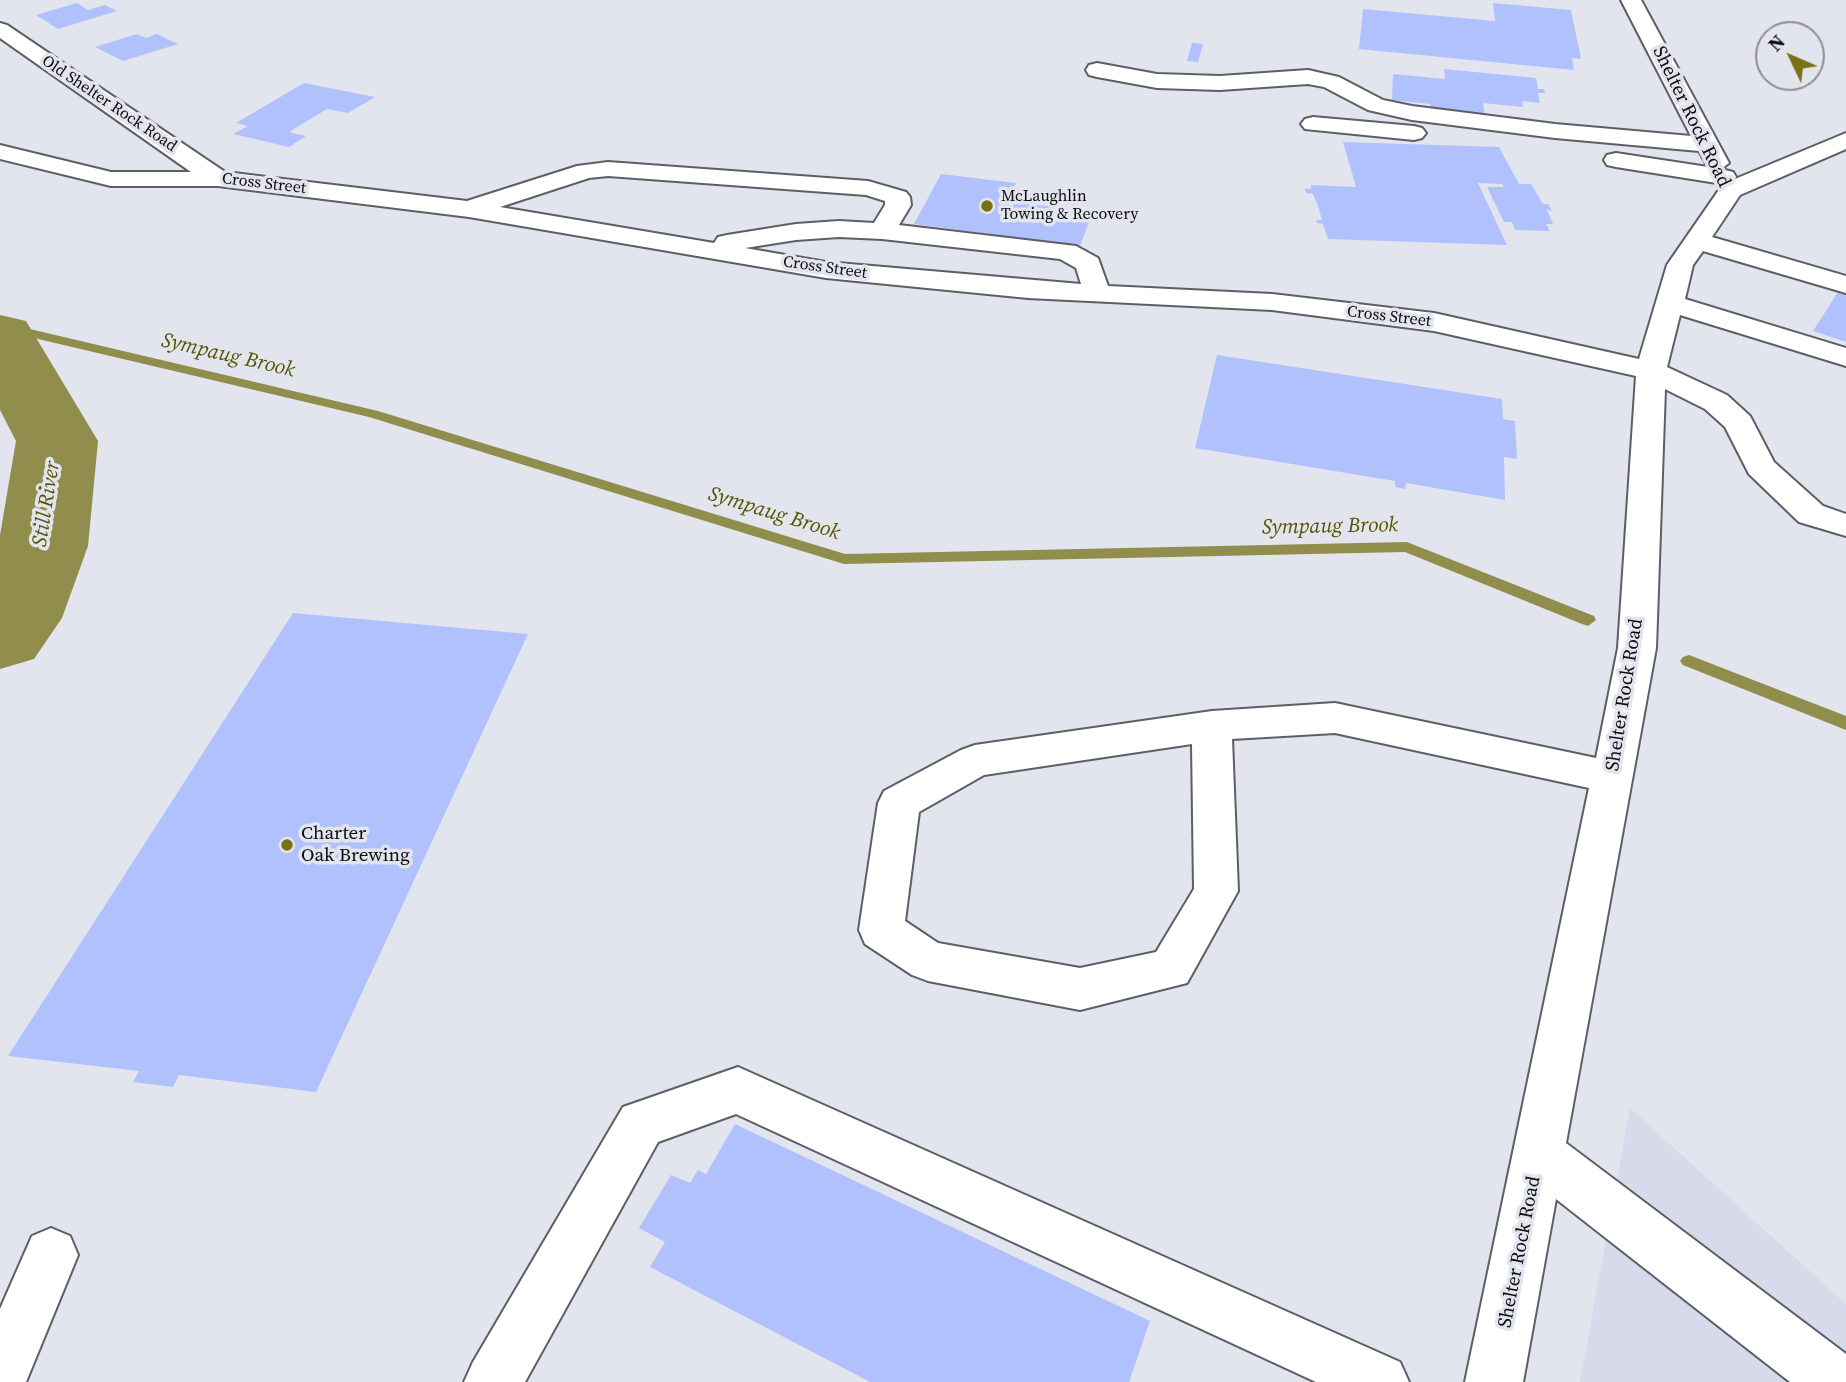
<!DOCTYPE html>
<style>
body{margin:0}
#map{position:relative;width:1846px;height:1382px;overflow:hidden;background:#e3e5ee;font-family:"Source Serif 4",serif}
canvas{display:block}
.north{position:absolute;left:1755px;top:21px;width:70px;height:70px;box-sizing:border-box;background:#e3e5ee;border:2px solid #8d8e94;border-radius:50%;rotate:314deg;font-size:19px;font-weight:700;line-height:28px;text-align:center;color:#0b0c0e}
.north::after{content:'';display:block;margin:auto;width:24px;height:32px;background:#787215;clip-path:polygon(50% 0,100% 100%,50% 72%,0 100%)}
</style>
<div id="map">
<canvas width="1846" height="1382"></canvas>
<div class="north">N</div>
</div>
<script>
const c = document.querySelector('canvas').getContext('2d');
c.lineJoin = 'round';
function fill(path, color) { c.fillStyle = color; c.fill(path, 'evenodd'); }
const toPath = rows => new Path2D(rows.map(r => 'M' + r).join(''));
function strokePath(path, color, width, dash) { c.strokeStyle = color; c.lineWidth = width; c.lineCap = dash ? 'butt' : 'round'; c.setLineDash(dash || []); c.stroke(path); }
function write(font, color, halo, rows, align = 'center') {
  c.font = font + ' "Source Serif 4",serif'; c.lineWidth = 7; c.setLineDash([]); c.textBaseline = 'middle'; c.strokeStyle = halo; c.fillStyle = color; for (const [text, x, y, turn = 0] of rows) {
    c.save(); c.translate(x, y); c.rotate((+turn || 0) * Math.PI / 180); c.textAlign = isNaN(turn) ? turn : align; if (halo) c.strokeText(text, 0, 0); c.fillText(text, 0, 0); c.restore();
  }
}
const built = toPath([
 [1630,1108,1846,1304,1846,1382,1580,1382]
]);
const stream = toPath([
 [0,322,378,411,845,554,1407,542,1594,616,1596,620,1588,626,1582,624,1405,552,844,564,369,417,0,330,0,322],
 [1689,655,1846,716,1846,730,1683,665,1680,661,1683,657,1689,655]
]);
const river = toPath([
 [0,315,26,321,98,441,88,546,62,618,34,659,0,669,0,535,16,441,0,410,0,315]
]);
const building = toPath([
 [77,3,88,10,105,5,117,11,58,29,36,15],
 [1493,3,1571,10,1581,59,1572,58,1574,70,1359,49,1363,9,1495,21],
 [137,34,146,38,157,34,178,44,123,61,95,47],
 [1192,43,1203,44,1198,62,1187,61],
 [1444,69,1536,78,1538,89,1544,89,1545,93,1538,93,1540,103,1522,101,1523,107,1483,103,1485,118,1462,116,1462,111,1430,107,1430,104,1392,100,1393,74,1445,79],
 [304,83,375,97,348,113,327,109,289,132,306,136,289,147,233,134,248,126,236,123],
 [1343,142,1499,147,1519,184,1531,184,1543,204,1548,204,1552,211,1547,210,1553,224,1546,224,1550,231,1515,230,1512,222,1504,222,1487,187,1504,187,1502,184,1478,183,1507,245,1328,239,1323,224,1317,223,1316,220,1322,220,1318,206,1313,194,1306,193,1305,189,1311,189,1311,185,1356,187],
 [941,174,1016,183,1007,201,1093,212,1080,246,914,224],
 [1838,292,1846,294,1846,342,1813,331],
 [1217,355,1502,399,1503,419,1515,421,1517,459,1504,457,1505,500,1406,483,1405,489,1395,487,1395,481,1195,448],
 [293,613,528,634,316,1092,179,1075,173,1087,133,1082,139,1071,8,1056],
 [735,1124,1150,1321,1129,1382,870,1382,650,1267,665,1242,639,1228,671,1175,690,1183,698,1170,706,1174]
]);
const minor = toPath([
 [1621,0,1641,0,1729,163,1721,169,1733,172,1736,177,1735,179,1846,133,1846,149,1740,195,1712,237,1846,276,1846,293,1703,251,1693,265,1685,299,1846,348,1846,366,1680,315,1667,367,1727,395,1750,416,1774,462,1823,506,1846,514,1846,536,1799,522,1749,474,1725,427,1705,409,1665,389,1656,648,1566,1143,1846,1354,1846,1382,1790,1382,1556,1199,1523,1382,1465,1382,1589,788,1335,733,1232,739,1238,891,1187,983,1080,1010,928,981,912,975,865,944,859,930,878,803,884,791,961,750,975,745,1212,711,1335,703,1596,758,1618,648,1636,376,1434,331,1272,310,1028,298,826,278,469,217,218,186,111,186,0,159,0,145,111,172,191,172,0,38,0,23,7,25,225,172,467,201,577,166,608,162,868,181,906,192,910,197,911,205,899,225,1076,246,1098,258,1108,286,1272,294,1434,313,1639,359,1667,265,1723,184,1616,167,1607,165,1604,160,1607,155,1616,153,1708,167,1699,151,1555,138,1412,120,1368,110,1324,87,1308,84,1220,90,1157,88,1097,77,1089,75,1086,70,1089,65,1097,63,1157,74,1220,76,1308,70,1339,77,1383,100,1412,106,1555,124,1691,136,1621,0],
 [608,176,866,195,885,201,885,205,874,223,839,221,796,224,727,235,718,237,714,243,500,207,589,178,608,176],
 [839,237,882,239,1060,259,1076,268,1081,284,826,262,745,248,796,240,839,237],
 [1192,744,1194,889,1156,952,1080,968,938,943,905,921,919,812,984,775,1192,744],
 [1313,117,1414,126,1422,128,1426,133,1422,138,1414,140,1305,129,1301,124,1305,119,1313,117],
 [738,1067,1400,1362,1409,1382,1316,1382,736,1114,658,1142,525,1382,464,1382,473,1362,623,1107,738,1067],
 [51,1228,70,1236,78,1255,26,1382,0,1382,0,1309,32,1236,51,1228]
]);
const markers = [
 [987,206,7,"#787215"],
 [287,845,7,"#787215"]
];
const farStreetnames = [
 ["Old Shelter Rock Road",109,104,34],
 ["Cross Street",264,184,7],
 ["Cross Street",825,268,8],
 ["Cross Street",1389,317,7]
];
const farPoinames = [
 ["McLaughlin",1001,197],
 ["Towing & Recovery",1001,215]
];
const streetNames = [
 ["Shelter Rock Road",1691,117,64],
 ["Shelter Rock Road",1625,695,-81],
 ["Shelter Rock Road",1520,1252,-79]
];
const poiNames = [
 ["Charter",301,834],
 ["Oak Brewing",301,856]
];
const waterNames = [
 ["Sympaug Brook",228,356,13],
 ["Still River",47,504,-81],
 ["Sympaug Brook",774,514,17],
 ["Sympaug Brook",1330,527,-1]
];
fill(built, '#d6daea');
fill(stream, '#918d4c');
fill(river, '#918d4c');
fill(building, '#b0c1fd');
strokePath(minor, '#5d5f66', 4);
fill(minor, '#fff');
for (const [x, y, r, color] of markers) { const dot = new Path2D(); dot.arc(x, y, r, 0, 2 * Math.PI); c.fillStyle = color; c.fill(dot); strokePath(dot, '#e3e5ee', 2.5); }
write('16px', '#0b0c0e', '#e3e5ee', farStreetnames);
write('16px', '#0b0c0e', '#e3e5ee', farPoinames, 'left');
write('19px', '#0b0c0e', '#e3e5ee', streetNames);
write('19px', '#0b0c0e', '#e3e5ee', poiNames, 'left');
write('italic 21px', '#585300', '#e3e5ee', waterNames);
</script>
